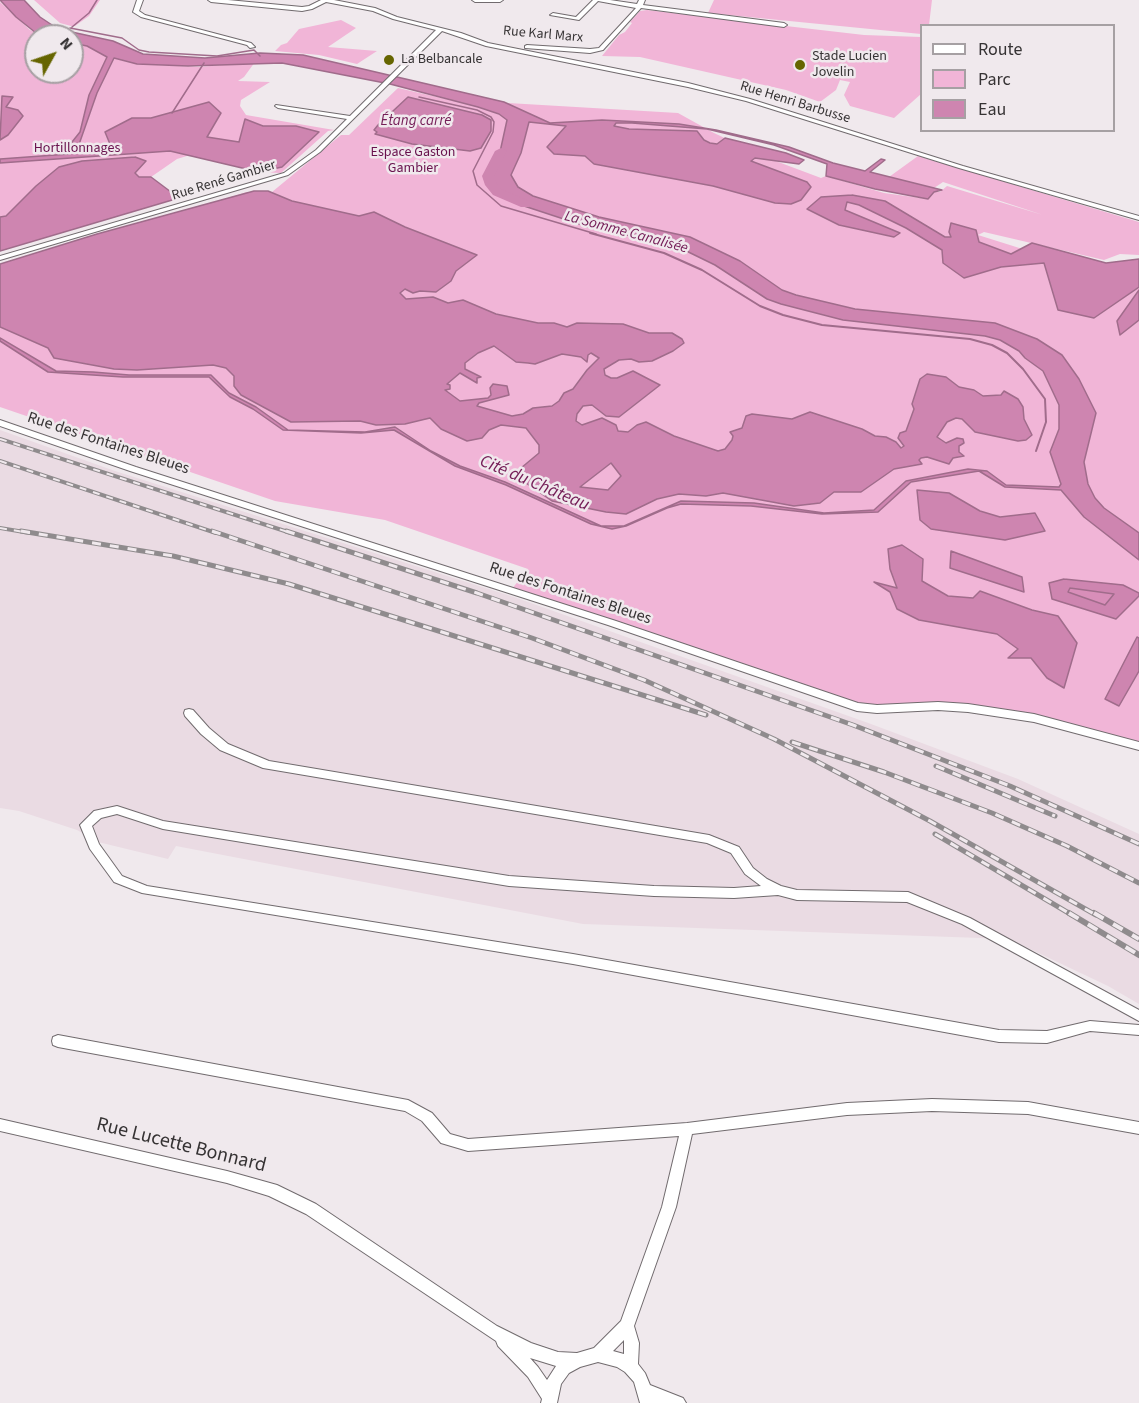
<!DOCTYPE html>
<meta charset="utf-8">
<style>
body{margin:0}
#map{position:relative;width:1139px;height:1403px;overflow:hidden;background:#f0e9ed;font-family:"Source Sans 3",sans-serif}
canvas{display:block}
.legend{position:absolute;left:920px;top:24px;width:195px;height:108px;box-sizing:border-box;background:#f0e9ed;border:2px solid #a6a0a3;margin:0;padding:8px 10px;list-style:none;font-size:18px;color:#363334}
.legend li{display:flex;align-items:center;gap:12px;height:30px}
.legend b{width:30px;border:2px solid #a6a0a3}
.north{position:absolute;left:24px;top:24px;width:60px;height:60px;box-sizing:border-box;background:#f0e9ed;border:2px solid #a6a0a3;border-radius:50%;rotate:50deg;font-size:16px;font-weight:700;line-height:24px;text-align:center;color:#363334}
.north::after{content:'';display:block;margin:auto;width:21px;height:27px;background:#666500;clip-path:polygon(50% 0,100% 100%,50% 72%,0 100%)}
</style>
<div id="map">
<canvas width="1139" height="1403"></canvas>
<ul class="legend">
<li><b style="height:8px;background:#fff"></b>Route</li>
<li><b style="height:16px;background:#f1b5d7"></b>Parc</li>
<li><b style="height:16px;background:#ce85b0"></b>Eau</li>
</ul>
<div class="north">N</div>
</div>
<script>
const c = document.querySelector('canvas').getContext('2d');
c.lineJoin = 'round';
function fill(path, color) { c.fillStyle = color; c.fill(path, 'evenodd'); }
const toPath = rows => new Path2D(rows.map(r => 'M' + r).join(''));
function strokePath(path, color, width, dash) { c.strokeStyle = color; c.lineWidth = width; c.lineCap = dash ? 'butt' : 'round'; c.setLineDash(dash || []); c.stroke(path); }
function write(font, color, halo, rows, align = 'center') {
  c.font = font + ' "Source Sans 3",sans-serif'; c.lineWidth = 5; c.setLineDash([]); c.textBaseline = 'middle'; c.strokeStyle = halo; c.fillStyle = color; for (const [text, x, y, turn = 0] of rows) {
    c.save(); c.translate(x, y); c.rotate((+turn || 0) * Math.PI / 180); c.textAlign = isNaN(turn) ? turn : align; if (halo) c.strokeText(text, 0, 0); c.fillText(text, 0, 0); c.restore();
  }
}
const built = toPath([
 [0,430,115,471,514,597,871,724,1018,779,1139,834,1139,1004,1108,986,1009,939,583,924,176,846,168,859,98,842,77,830,19,811,0,808]
]);
const green = toPath([
 [34,0,100,0,89,16,75,26,71,26,60,23],
 [714,0,932,0,929,25,922,26,921,34,708,13],
 [0,2,30,30,44,36,36,36,36,72,72,72,73,43,87,46,107,57,103,66,113,58,137,64,199,67,255,62,244,77,238,81,270,82,241,100,240,106,246,115,334,130,328,131,281,173,259,172,190,155,177,159,151,177,179,198,0,251],
 [647,10,864,35,921,37,921,94,894,118,850,106,844,95,850,82,840,80,836,90,820,102,786,90,640,57,602,56,619,35,625,32,632,23,630,22,640,11],
 [341,20,356,28,328,47,377,51,357,64,319,55,275,51,281,45,287,43,299,29],
 [398,88,472,105,491,102,678,113,714,133,765,157,821,178,826,176,884,193,928,199,934,192,940,192,947,186,1043,215,943,182,934,188,889,177,918,156,1139,222,1139,255,1120,254,1104,260,984,232,978,235,1048,257,1139,276,1139,746,968,708,877,709,511,590,528,569,385,520,275,501,0,407,0,268,247,192,272,192,341,135,349,135]
]);
const forest = toPath([
 [1070,588,1115,594,1105,606,1068,592]
]);
const water = toPath([
 [0,0,24,0,40,17,58,29,113,41,143,54,205,58,260,53,303,55,504,102,550,123,602,120,679,124,716,130,789,147,833,163,865,171,881,159,885,160,870,172,942,190,934,192,928,199,875,189,826,176,827,164,774,145,707,129,632,123,616,123,614,126,629,129,697,131,704,140,710,143,717,144,725,138,786,153,804,160,799,164,755,158,751,161,807,182,811,187,801,200,791,204,775,203,713,186,594,164,585,156,554,154,547,147,566,126,529,122,521,153,511,175,518,187,533,196,599,217,690,237,740,261,782,290,796,295,855,309,995,323,1037,339,1062,355,1079,379,1096,413,1084,462,1088,484,1095,498,1104,508,1139,533,1139,560,1084,517,1061,490,1005,487,979,471,911,482,878,512,822,514,751,506,681,504,667,508,626,526,612,529,591,524,506,485,455,466,394,430,361,433,283,430,253,409,230,397,209,377,123,377,48,372,0,341,0,338,56,371,93,372,129,375,211,375,229,393,256,407,288,430,365,432,395,427,431,451,460,466,505,482,601,526,624,526,681,501,754,503,824,513,874,510,906,481,968,469,987,471,1006,485,1059,487,1061,484,1050,452,1059,429,1059,405,1043,371,1025,358,1019,351,1000,340,985,336,843,320,781,304,767,299,715,265,672,244,591,228,518,204,497,189,490,176,500,152,507,120,499,114,478,107,390,84,282,63,188,66,137,64,114,58,97,93,76,153,119,150,112,149,105,132,132,118,151,118,209,102,221,113,207,137,239,142,245,119,263,126,296,126,319,132,282,167,259,172,170,151,0,163,0,159,69,154,72,142,80,132,89,95,107,57,87,46,72,43,72,36,44,36,36,33,16,17,0,0],
 [2,96,13,97,6,107,18,110,23,116,8,135,0,140,2,96],
 [408,97,482,115,491,120,491,131,481,148,470,151,412,144,375,134,377,132,374,130,378,125,408,97],
 [135,157,146,161,135,173,139,177,151,177,179,198,0,251,0,217,6,216,36,186,59,167,82,161,135,157],
 [254,191,268,191,292,201,359,216,374,212,405,227,477,255,456,271,451,281,436,292,420,291,413,293,405,289,400,293,406,299,433,297,448,303,463,300,496,314,538,323,554,323,567,327,577,323,623,324,649,333,672,333,682,339,684,343,673,351,652,361,639,362,631,359,619,360,604,369,605,375,611,378,617,378,633,371,660,385,619,417,606,416,592,405,583,406,577,414,576,421,582,425,602,418,616,425,618,431,628,432,637,425,646,422,674,436,718,451,725,449,732,440,733,436,730,432,742,428,746,416,752,414,792,419,810,412,862,429,875,436,886,437,896,442,901,448,904,446,898,438,900,433,906,431,914,409,912,404,920,379,927,374,946,377,959,387,974,390,983,396,1001,395,1004,391,1018,399,1023,407,1024,419,1032,435,1026,440,1018,441,975,432,962,419,956,418,947,422,937,437,946,443,957,438,963,439,964,443,959,446,959,452,964,456,953,458,949,464,927,457,921,458,919,460,922,464,894,469,861,492,834,492,820,503,794,506,723,493,706,496,679,494,657,499,626,514,606,512,552,501,523,481,521,468,539,453,539,445,526,428,501,425,489,430,482,438,467,441,441,429,430,418,405,424,376,425,360,421,291,422,241,395,234,386,234,376,226,368,213,365,137,370,114,369,54,358,48,348,0,327,0,264,97,234,254,191],
 [494,346,516,362,528,363,535,364,562,354,581,357,587,362,588,355,591,353,599,358,587,370,573,389,564,393,559,401,552,406,533,408,523,414,512,416,477,406,479,403,509,395,507,386,493,384,490,388,491,395,488,398,460,401,445,390,450,389,450,385,447,384,460,373,477,383,477,378,481,377,465,369,465,363,478,353,494,346],
 [611,463,621,476,608,490,580,487,611,463],
 [852,195,885,201,945,237,951,237,949,232,951,223,976,230,979,242,1011,254,1032,243,1106,263,1139,259,1139,287,1094,318,1058,310,1044,263,1001,267,964,278,943,263,942,250,906,228,859,205,847,202,845,210,900,233,894,237,839,225,807,209,821,197,852,195],
 [1139,290,1139,320,1120,335,1117,321,1139,290],
 [917,490,949,493,980,511,1000,517,1035,513,1045,531,1005,540,931,529,920,520,917,490],
 [902,545,923,559,922,581,948,596,973,598,980,591,1032,610,1058,616,1077,643,1064,688,1047,678,1031,658,1008,658,1018,649,997,634,919,620,897,609,890,592,874,582,897,588,890,569,888,549,902,545],
 [951,551,1022,577,1024,592,950,568,951,551],
 [1064,579,1123,585,1139,593,1139,596,1116,619,1052,599,1049,583,1064,579],
 [1070,588,1114,594,1105,605,1068,592,1070,588],
 [1137,637,1139,638,1139,671,1119,706,1105,699,1137,637]
]);
const streamFar1 = toPath([
 [72,27,89,13,97,0],
 [70,28,122,38,139,50,149,52,217,56,254,50,260,56],
 [419,97,477,110,491,117,494,122,493,132,473,171,477,185,501,206,596,234],
 [172,113,204,63]
]);
const stream = toPath([
 [590,233,664,253,702,270,760,306,783,315,822,325,970,339,992,345,1007,353,1023,369,1045,399,1046,422,1036,451]
]);
const river = toPath([
 [501,148,507,151,494,176,497,184,501,189,529,201,529,207,521,207,493,195,485,185,482,176,495,151,501,148]
]);
const minor = toPath([
 [137,0,143,0,139,11,145,15,251,43,255,47,250,48,247,45,141,17,133,12,137,0],
 [208,0,228,0,302,7,309,6,321,0,334,0,375,8,397,17,461,33,488,43,688,83,750,99,963,166,1139,216,1139,220,959,168,746,101,688,87,486,46,442,31,320,152,288,175,0,260,0,256,284,173,316,150,347,119,278,108,275,106,276,105,350,116,436,30,393,19,373,11,326,2,312,9,302,11,211,2,208,0],
 [472,0,503,0,500,2,475,2,472,0],
 [593,0,610,0,637,4,639,0,645,0,643,5,784,23,787,25,784,27,641,8,603,50,590,53,525,48,525,46,527,45,590,49,599,48,636,8,598,1,579,20,550,15,553,13,576,17,593,0],
 [0,420,136,467,616,621,858,703,877,705,938,702,968,704,1034,714,1139,742,1139,750,1034,722,968,712,938,710,877,713,857,711,608,625,130,471,0,426,0,420],
 [189,709,193,710,209,728,228,744,269,761,709,835,739,847,753,868,767,879,781,886,797,890,908,892,970,918,1139,1010,1139,1021,962,924,907,902,797,900,778,895,734,898,654,896,509,886,163,829,117,814,101,818,92,826,99,844,122,876,147,886,573,954,999,1030,1047,1031,1090,1021,1139,1025,1139,1035,1090,1031,1047,1043,999,1042,573,964,142,893,114,882,90,849,80,825,94,811,117,806,163,821,509,876,654,886,734,888,761,886,745,874,731,853,707,843,263,768,220,750,201,734,185,716,184,713,185,710,189,709],
 [58,1035,408,1100,432,1113,450,1134,468,1139,687,1123,847,1103,932,1099,1028,1102,1139,1122,1139,1134,1028,1114,932,1111,847,1115,692,1134,676,1207,634,1326,639,1343,638,1364,645,1373,650,1385,683,1398,686,1403,640,1403,634,1382,625,1372,617,1367,598,1362,580,1367,569,1373,561,1384,557,1403,541,1403,542,1399,528,1377,498,1346,496,1341,306,1214,269,1196,227,1183,0,1131,0,1119,227,1171,277,1185,316,1204,497,1326,531,1343,558,1352,577,1353,594,1348,621,1321,662,1207,679,1136,468,1151,441,1143,422,1121,405,1111,58,1047,53,1045,52,1041,53,1037,58,1035],
 [624,1340,624,1354,613,1351,624,1340],
 [530,1358,556,1366,547,1380,538,1367,530,1358]
]);
const railFar2 = toPath([
 [0,439,291,533],
 [0,461,216,533],
 [0,528,30,533]
]);
const railFar1 = toPath([
 [21,531,173,556,289,584,706,715],
 [212,531,532,638,644,680,774,739,930,821,1096,915],
 [286,531,477,593,853,725,1010,786,1139,844],
 [792,742,884,772,992,813,1067,846,1139,883],
 [936,766,1055,816],
 [935,834,1072,915]
]);
const rail = toPath([
 [1069,913,1139,955],
 [1094,913,1139,939]
]);
const markers = [
 [389,60,6,"#666500"],
 [800,65,6,"#666500"]
];
const farStreetnames = [
 ["Rue Karl Marx",543,35,5],
 ["Rue Henri Barbusse",795,103,17],
 ["Rue René Gambier",224,181,-17]
];
const farPoinames = [
 ["Stade Lucien",812,57],
 ["Jovelin",812,73],
 ["La Belbancale",401,60]
];
const farParknames = [
 ["Hortillonnages",77,149],
 ["Espace Gaston",413,153],
 ["Gambier",413,169]
];
const farWaternames = [
 ["Étang carré",416,122],
 ["La Somme Canalisée",626,233,15]
];
const streetNames = [
 ["Rue des Fontaines Bleues",108,444,18],
 ["Rue des Fontaines Bleues",570,594,18]
];
const waterNames = [
 ["Cité du Château",534,484,23]
];
const nearStreetnames = [
 ["Rue Lucette Bonnard",181,1146,14]
];
fill(built, '#eadbe3');
fill(green, '#f1b5d7');
fill(forest, '#d88eb9');
fill(water, '#ce85b0');
strokePath(water, '#a06c8b', 1.5);
strokePath(streamFar1, '#a06c8b', 1.5);
strokePath(stream, '#a06c8b', 2);
fill(river, '#ce85b0');
strokePath(minor, '#716b6e', 2);
fill(minor, '#fff');
strokePath(railFar2, '#8f8b8d', 4);
strokePath(railFar1, '#8f8b8d', 5);
strokePath(rail, '#8f8b8d', 6);
strokePath(railFar2, '#f0e9ed', 2, [7]);
strokePath(railFar1, '#f0e9ed', 3, [9]);
strokePath(rail, '#f0e9ed', 4, [11]);
for (const [x, y, r, color] of markers) { const dot = new Path2D(); dot.arc(x, y, r, 0, 2 * Math.PI); c.fillStyle = color; c.fill(dot); strokePath(dot, '#f0e9ed', 2); }
write('14px', '#363334', '#f0e9ed', farStreetnames);
write('14px', '#363334', '#f0e9ed', farPoinames, 'left');
write('14px', '#68114d', '#f0e9ed', farParknames);
write('italic 15px', '#762059', '#f0e9ed', farWaternames);
write('16px', '#363334', '#f0e9ed', streetNames);
write('italic 18px', '#762059', '#f0e9ed', waterNames);
write('20px', '#363334', '#f0e9ed', nearStreetnames);
</script>
